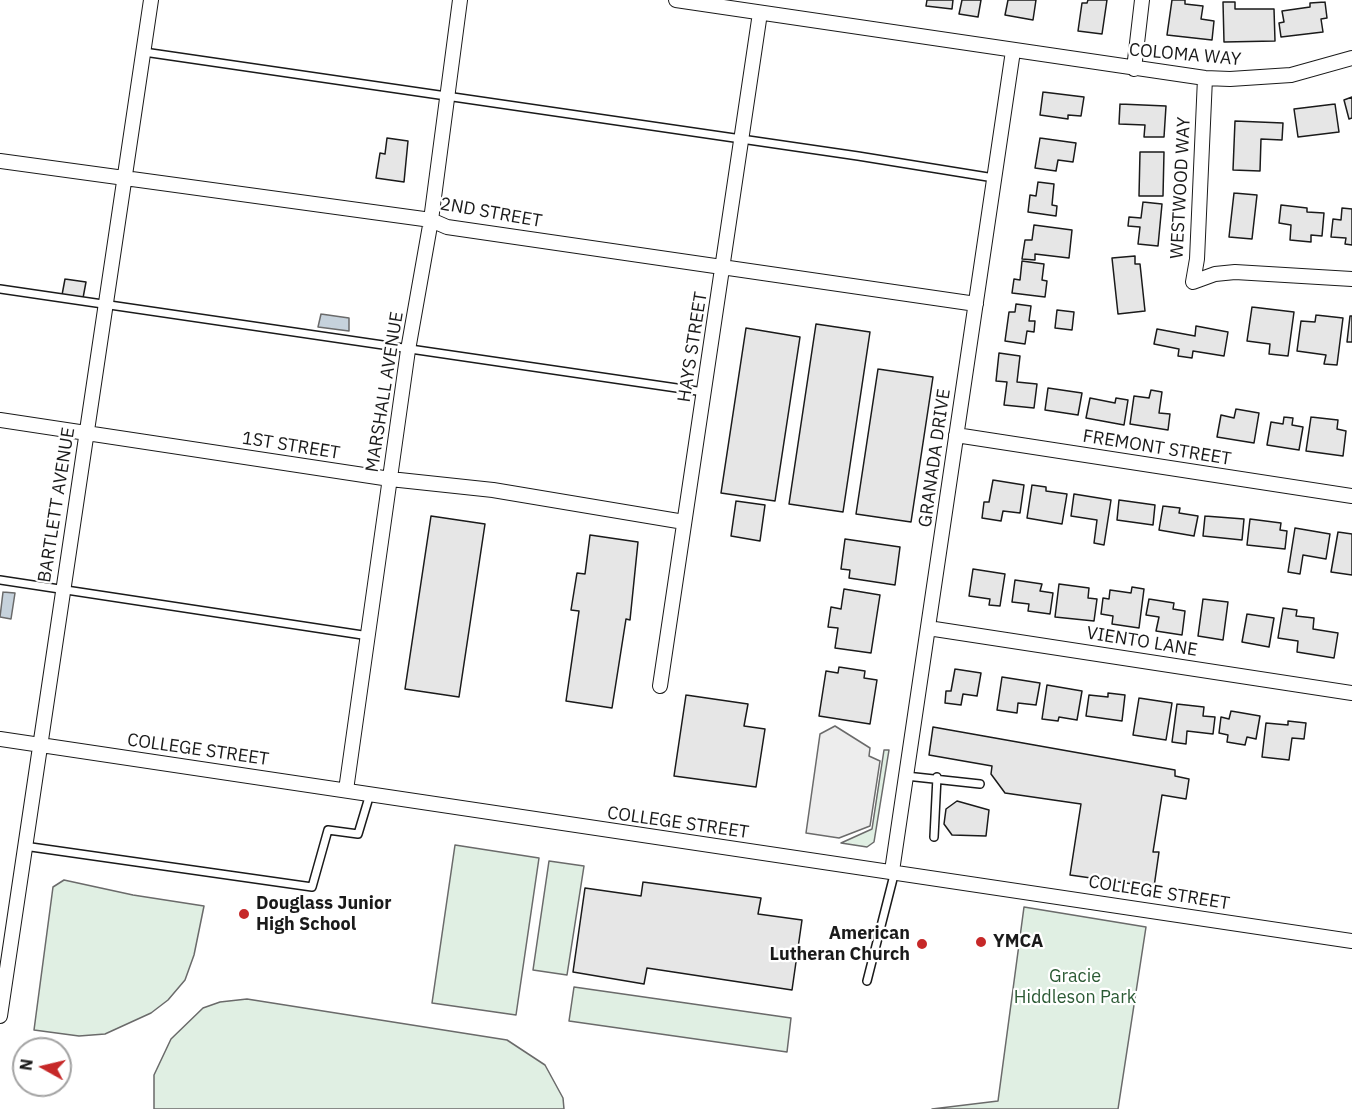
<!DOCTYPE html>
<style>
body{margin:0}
#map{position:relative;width:1352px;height:1109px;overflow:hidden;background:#fff;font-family:"IBM Plex Sans",sans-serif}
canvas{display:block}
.north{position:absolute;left:12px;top:1037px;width:60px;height:60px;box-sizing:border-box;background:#fff;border:2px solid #a3a3a3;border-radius:50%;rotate:278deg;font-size:16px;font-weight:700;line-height:24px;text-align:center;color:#1a1a1a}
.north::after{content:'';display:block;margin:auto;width:21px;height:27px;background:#c62828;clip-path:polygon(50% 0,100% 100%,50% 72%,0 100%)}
</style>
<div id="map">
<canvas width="1352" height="1109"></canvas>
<div class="north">N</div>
</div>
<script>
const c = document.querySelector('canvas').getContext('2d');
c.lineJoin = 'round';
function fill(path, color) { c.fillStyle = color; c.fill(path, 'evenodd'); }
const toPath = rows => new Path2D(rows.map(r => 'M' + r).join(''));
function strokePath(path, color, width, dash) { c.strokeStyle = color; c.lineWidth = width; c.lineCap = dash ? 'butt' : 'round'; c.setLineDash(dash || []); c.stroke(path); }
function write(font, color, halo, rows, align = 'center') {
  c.font = font + ' "IBM Plex Sans",sans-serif'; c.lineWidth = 4.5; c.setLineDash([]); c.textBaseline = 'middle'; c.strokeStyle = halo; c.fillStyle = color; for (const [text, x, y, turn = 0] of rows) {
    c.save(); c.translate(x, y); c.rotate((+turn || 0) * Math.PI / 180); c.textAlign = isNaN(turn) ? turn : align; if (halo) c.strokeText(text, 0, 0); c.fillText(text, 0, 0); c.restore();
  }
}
const green = toPath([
 [884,750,889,750,874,842,867,847,841,843,872,829,884,750],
 [455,845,539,858,516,1015,432,1003,455,845],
 [549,861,584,866,567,975,533,970,549,861],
 [64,880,133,895,204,906,194,955,185,980,168,1000,151,1013,105,1034,79,1036,34,1030,53,887,64,880],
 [1024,907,1146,927,1118,1109,932,1109,998,1101,1024,907],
 [574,987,791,1018,787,1052,569,1021,574,987],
 [247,999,507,1040,545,1065,563,1098,564,1109,154,1109,154,1075,171,1039,203,1008,220,1002,247,999]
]);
const parking = toPath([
 [835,726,870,748,869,756,880,761,870,826,839,838,806,833,820,734,835,726]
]);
const water = toPath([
 [321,314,349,318,349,331,318,327,321,314],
 [3,592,15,593,11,619,0,617,3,592]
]);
const building = toPath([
 [927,0,953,0,952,9,926,6,927,0],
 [962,0,981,0,978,17,959,14,962,0],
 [1008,0,1036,0,1033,20,1005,15,1008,0],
 [1088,0,1107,0,1102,34,1078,31,1082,3,1087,3,1088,0],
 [1172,0,1185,0,1185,4,1203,6,1201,19,1214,21,1212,40,1167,35,1172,0],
 [1223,2,1235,2,1235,9,1274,9,1275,41,1224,42,1223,2],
 [1325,2,1327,18,1321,19,1323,32,1281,37,1279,23,1284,22,1282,11,1310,7,1310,3,1325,2],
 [1043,92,1084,97,1081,116,1068,115,1068,119,1040,115,1043,92],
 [1352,97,1352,118,1349,119,1344,100,1352,97],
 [1120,104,1166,106,1164,137,1144,137,1145,125,1119,124,1120,104],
 [1335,104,1339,132,1298,137,1294,109,1335,104],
 [1235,121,1283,123,1282,140,1261,139,1260,171,1233,170,1235,121],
 [387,138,408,141,404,182,376,178,380,153,385,154,387,138],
 [1040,138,1076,143,1073,162,1058,160,1056,171,1035,168,1040,138],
 [1140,152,1164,152,1163,196,1139,196,1140,152],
 [1038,182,1054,184,1052,205,1057,206,1056,216,1028,212,1030,195,1036,196,1038,182],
 [1234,193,1257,195,1252,239,1229,237,1234,193],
 [1143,202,1162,204,1158,246,1138,244,1140,227,1128,226,1129,217,1141,218,1143,202],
 [1281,205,1307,208,1307,212,1324,213,1322,236,1311,235,1311,242,1290,240,1291,225,1279,223,1281,205],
 [1342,208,1352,209,1352,245,1345,244,1346,238,1331,237,1333,219,1341,220,1342,208],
 [1034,225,1072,230,1069,258,1035,254,1035,260,1022,259,1025,240,1032,240,1034,225],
 [1135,256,1135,264,1140,264,1145,311,1118,314,1112,258,1135,256],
 [1022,261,1044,264,1042,280,1047,281,1045,297,1012,293,1014,279,1020,280,1022,261],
 [65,279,86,282,83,298,62,295,65,279],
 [1016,304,1031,306,1029,321,1035,321,1034,332,1027,331,1025,344,1005,341,1009,312,1015,312,1016,304],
 [1252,307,1294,312,1288,356,1269,354,1270,344,1247,341,1252,307],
 [1057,310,1074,312,1072,330,1055,328,1057,310],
 [1316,315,1343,318,1337,365,1324,364,1326,355,1297,351,1301,321,1315,322,1316,315],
 [1350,316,1352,316,1352,342,1347,342,1350,316],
 [816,324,870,332,843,512,789,504,816,324],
 [1196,326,1228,332,1224,356,1193,351,1192,358,1178,356,1179,349,1154,344,1157,329,1195,336,1196,326],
 [746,328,800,337,775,501,721,493,746,328],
 [999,353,1020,356,1017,382,1037,384,1034,408,1004,405,1007,382,996,381,999,353],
 [878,369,933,377,911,522,856,514,878,369],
 [1048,388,1082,393,1078,415,1045,410,1048,388],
 [1151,390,1162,392,1159,413,1170,414,1168,430,1130,424,1134,396,1149,398,1151,390],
 [1090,398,1115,403,1116,398,1128,400,1124,425,1086,418,1090,398],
 [1236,409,1259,413,1254,443,1217,437,1221,415,1234,418,1236,409],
 [1284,417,1293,418,1292,425,1303,427,1299,450,1267,445,1271,422,1283,424,1284,417],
 [1311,417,1338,420,1337,429,1346,431,1343,456,1306,451,1311,417],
 [993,480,1024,485,1020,513,1003,511,1001,521,982,518,984,502,989,502,993,480],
 [1032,485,1046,487,1046,491,1067,494,1062,524,1027,518,1032,485],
 [1074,494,1111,500,1104,545,1094,543,1097,520,1071,516,1074,494],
 [1119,500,1155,505,1153,525,1117,520,1119,500],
 [736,501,765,505,760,541,731,536,736,501],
 [1163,506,1180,508,1179,513,1198,516,1194,536,1159,530,1163,506],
 [431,516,485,524,459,697,405,689,431,516],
 [1205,516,1244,519,1242,540,1203,536,1205,516],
 [1250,519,1281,523,1280,530,1287,531,1285,549,1247,545,1250,519],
 [1295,528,1330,534,1326,559,1303,555,1300,574,1288,572,1295,528],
 [1338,532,1352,534,1352,575,1331,572,1338,532],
 [590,535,638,542,630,620,626,619,612,708,566,701,579,611,571,610,577,573,585,574,590,535],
 [845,539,900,547,895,585,849,578,850,570,841,569,845,539],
 [973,569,1005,574,1000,606,989,605,990,599,969,596,973,569],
 [1015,580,1042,584,1040,591,1053,593,1050,614,1028,611,1029,604,1012,602,1015,580],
 [1059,584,1089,588,1088,598,1097,599,1094,621,1055,617,1059,584],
 [1132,587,1144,589,1139,628,1112,624,1113,616,1101,614,1103,598,1109,599,1110,590,1131,593,1132,587],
 [844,589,880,595,871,653,835,648,838,628,828,627,831,607,841,609,844,589],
 [1149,599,1174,603,1173,609,1185,611,1182,635,1156,631,1159,617,1146,615,1149,599],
 [1203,599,1228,602,1223,640,1198,636,1203,599],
 [1283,608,1297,610,1296,616,1314,618,1313,629,1338,633,1334,658,1297,652,1298,641,1278,638,1283,608],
 [1247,614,1274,618,1269,647,1242,642,1247,614],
 [839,667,865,671,864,678,877,680,870,724,819,716,826,671,838,673,839,667],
 [955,669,981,673,977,696,963,694,961,705,945,703,946,691,951,691,955,669],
 [1002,677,1040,683,1036,705,1018,703,1017,713,997,710,1002,677],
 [1047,685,1082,691,1077,720,1059,717,1058,721,1042,719,1047,685],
 [1108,693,1125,695,1122,721,1086,716,1089,695,1108,697,1108,693],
 [686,695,748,704,744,726,765,729,756,787,674,776,686,695],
 [1139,698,1172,703,1166,740,1133,735,1139,698],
 [1177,704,1204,707,1203,716,1215,717,1213,734,1187,731,1186,744,1172,742,1177,704],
 [1231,711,1260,716,1256,739,1247,737,1245,745,1227,742,1228,735,1219,733,1221,717,1229,719,1231,711],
 [1288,721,1306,723,1304,739,1292,738,1289,760,1262,757,1266,723,1288,725,1288,721],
 [933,727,1175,770,1175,776,1189,779,1186,799,1162,795,1153,852,1159,852,1154,887,1070,875,1081,804,1005,793,991,774,992,766,929,755,933,727],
 [957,801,989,810,986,836,952,835,944,824,946,809,957,801],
 [643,882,761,898,758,914,802,920,792,990,647,968,644,984,573,972,585,888,641,896,643,882]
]);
const service = toPath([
 [144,52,858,156,994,178],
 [0,289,704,392],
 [0,580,369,636],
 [906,776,980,784],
 [934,837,937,777],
 [24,846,312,887,328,830,358,834,370,794],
 [867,981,895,871]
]);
const minor = toPath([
 [676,0,1205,78,1230,79,1291,75,1352,58],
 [1134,69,1142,0],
 [1205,78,1197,259,1193,282,1215,274,1235,272,1352,279],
 [0,161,431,220,447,227,976,304],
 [0,420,390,479,493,490,684,522],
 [956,435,1352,496],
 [928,628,1352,693],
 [660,686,760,13],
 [0,739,1352,941],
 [346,790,408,350,431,220,460,0],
 [892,871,1013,51],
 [0,1016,151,0]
]);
const markers = [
 [244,914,6,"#c62828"],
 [981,942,6,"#c62828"],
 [922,944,6,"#c62828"]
];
const streetNames = [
 ["COLOMA WAY",1185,55,5],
 ["WESTWOOD WAY",1181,188,-87],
 ["2ND STREET",491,213,10],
 ["HAYS STREET",693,347,-81],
 ["MARSHALL AVENUE",385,392,-81],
 ["1ST STREET",291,446,9],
 ["FREMONT STREET",1157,448,9],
 ["GRANADA DRIVE",935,458,-82],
 ["BARTLETT AVENUE",57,505,-81],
 ["VIENTO LANE",1142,642,9],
 ["COLLEGE STREET",198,750,8],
 ["COLLEGE STREET",678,823,8],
 ["COLLEGE STREET",1159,893,9]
];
const poiNames = [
 ["Douglass Junior",256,904],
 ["High School",256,925],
 ["American",910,934,"right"],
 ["Lutheran Church",910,955,"right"],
 ["YMCA",993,942]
];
const parkNames = [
 ["Gracie",1075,977],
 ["Hiddleson Park",1075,998]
];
fill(green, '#e0efe3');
strokePath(green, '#6a6a6a', 1.5);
fill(parking, '#ededed');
strokePath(parking, '#6a6a6a', 1.5);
fill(water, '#c6d2dc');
strokePath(water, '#6a6a6a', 1.5);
fill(building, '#e6e6e6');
strokePath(building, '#1a1a1a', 1.5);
strokePath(service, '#1a1a1a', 10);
strokePath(minor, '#1a1a1a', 16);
strokePath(service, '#fff', 7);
strokePath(minor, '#fff', 14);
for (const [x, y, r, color] of markers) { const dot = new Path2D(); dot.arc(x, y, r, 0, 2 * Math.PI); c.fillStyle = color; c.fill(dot); strokePath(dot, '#fff', 2); }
write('18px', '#1a1a1a', '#fff', streetNames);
write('bold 18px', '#1a1a1a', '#fff', poiNames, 'left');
write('18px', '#2b5a34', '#fff', parkNames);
</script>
